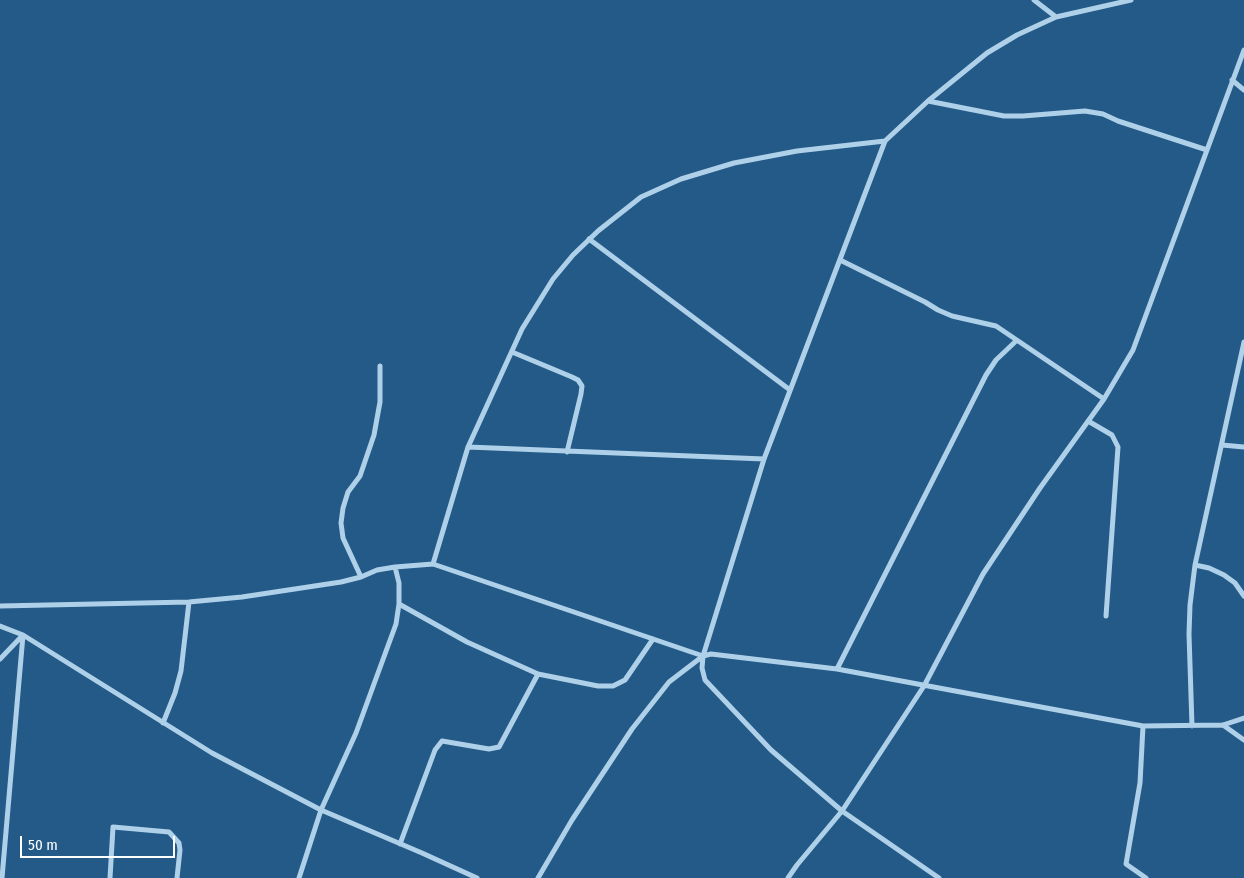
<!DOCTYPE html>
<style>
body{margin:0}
#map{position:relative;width:1244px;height:878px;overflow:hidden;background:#245a87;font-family:"Fira Sans Condensed",sans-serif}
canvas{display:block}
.scale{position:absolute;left:20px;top:836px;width:155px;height:22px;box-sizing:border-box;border:2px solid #fff;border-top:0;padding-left:6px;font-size:15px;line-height:18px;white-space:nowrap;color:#fff;-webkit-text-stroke:4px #245a87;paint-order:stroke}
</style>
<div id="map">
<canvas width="1244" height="878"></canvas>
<div class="scale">50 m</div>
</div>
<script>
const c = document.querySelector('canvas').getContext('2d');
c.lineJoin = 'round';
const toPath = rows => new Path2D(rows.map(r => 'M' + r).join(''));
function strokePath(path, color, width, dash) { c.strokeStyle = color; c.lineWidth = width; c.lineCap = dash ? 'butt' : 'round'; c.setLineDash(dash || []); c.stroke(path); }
const minor = toPath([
 [1034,0,1056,17],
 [1131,0,1056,17,1017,35,987,53,928,101,885,141,764,459,703,656,711,654,837,669,1143,726,1223,725,1244,718],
 [1232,80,1244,90],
 [928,101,1004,116,1023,116,1085,111,1103,114,1118,121,1207,150],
 [589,239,790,390],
 [840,260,925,302,938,310,952,316,996,326,1104,399],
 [512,352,572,377,578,380,582,386,581,394,567,452],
 [1088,421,1112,435,1118,447,1106,616],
 [1222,445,1244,447],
 [468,447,764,459],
 [433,564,703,656],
 [1195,565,1209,568,1224,575,1235,583,1244,596],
 [361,577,343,538,341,523,343,508,348,492,360,476,374,435,380,402,380,366],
 [399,604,467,642,538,674,598,686,613,686,625,680,653,639],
 [0,606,189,602,242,597,341,582,361,577,377,570,395,567,433,564,468,447,522,329,553,279,573,255,598,231,641,197,681,179,734,163,797,151,885,141],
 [0,626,23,635,212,753,321,810,422,853,477,878],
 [0,659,22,636],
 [837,669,986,375,996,360,1016,341],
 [163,723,175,693,181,671,189,602],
 [1223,725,1244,740],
 [1143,726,1140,783,1126,864,1146,878],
 [1192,726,1189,634,1190,605,1195,565,1244,342],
 [400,844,435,750,442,741,489,749,499,747,538,674],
 [2,878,23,635],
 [110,878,113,827,169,832,179,843,180,850,177,878],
 [299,878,321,810,356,733,396,624,399,604,399,583,395,567],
 [538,878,572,820,632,729,669,682,703,656,702,668,705,680,771,750,842,811,939,878],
 [788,878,797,865,842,811,924,686,983,574,1040,488,1104,399,1133,350,1244,50]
]);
strokePath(minor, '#afd0e9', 5);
</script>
